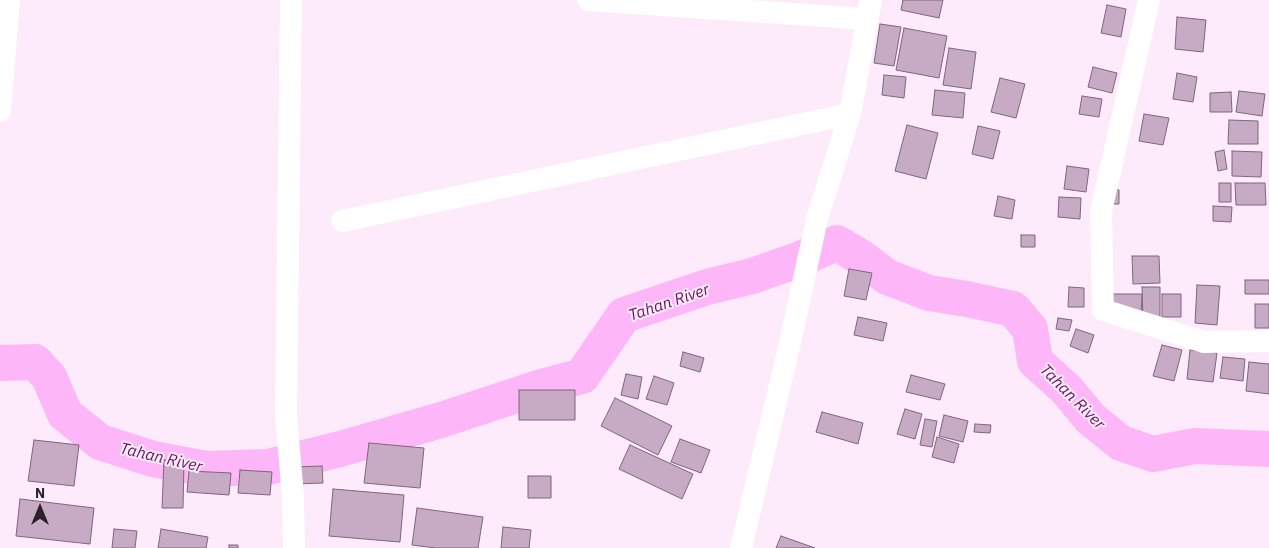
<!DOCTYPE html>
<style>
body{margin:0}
#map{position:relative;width:1269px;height:548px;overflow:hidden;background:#fdebfb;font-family:"IBM Plex Sans",sans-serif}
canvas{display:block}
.north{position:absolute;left:15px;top:483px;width:50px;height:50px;-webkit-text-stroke:4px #fdebfb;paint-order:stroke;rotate:0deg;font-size:14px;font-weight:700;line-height:20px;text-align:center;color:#2c212b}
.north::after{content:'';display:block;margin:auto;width:18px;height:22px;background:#2c212b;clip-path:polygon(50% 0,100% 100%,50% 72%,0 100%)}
</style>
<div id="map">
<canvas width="1269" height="548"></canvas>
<div class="north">N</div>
</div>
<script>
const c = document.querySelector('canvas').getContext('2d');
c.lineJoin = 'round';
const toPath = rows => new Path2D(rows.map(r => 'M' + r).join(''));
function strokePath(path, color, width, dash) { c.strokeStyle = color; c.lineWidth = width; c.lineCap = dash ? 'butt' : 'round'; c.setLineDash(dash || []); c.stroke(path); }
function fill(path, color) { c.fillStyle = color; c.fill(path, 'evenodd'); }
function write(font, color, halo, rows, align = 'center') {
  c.font = font + ' "IBM Plex Sans",sans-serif'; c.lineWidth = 4; c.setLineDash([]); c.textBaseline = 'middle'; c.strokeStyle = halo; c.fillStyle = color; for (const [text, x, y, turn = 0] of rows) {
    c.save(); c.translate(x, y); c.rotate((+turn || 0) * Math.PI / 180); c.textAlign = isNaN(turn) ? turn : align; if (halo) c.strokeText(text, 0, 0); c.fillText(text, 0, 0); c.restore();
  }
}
const river = toPath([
 [0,363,35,362,49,377,65,414,100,442,153,459,207,469,268,467,340,449,441,420,538,388,582,376,624,315,707,287,752,276,795,261,837,243,862,258,887,277,929,293,967,299,1013,309,1030,329,1035,361,1067,390,1091,419,1121,443,1153,454,1195,446,1269,449]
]);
const building = toPath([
 [903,0,943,0,939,18,901,10,903,0],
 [1107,5,1126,9,1121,37,1101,33,1107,5],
 [1177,17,1206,20,1203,52,1175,49,1177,17],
 [880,24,901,27,894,66,874,63,880,24],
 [904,28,947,36,939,78,896,70,904,28],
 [949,48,976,52,971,89,943,85,949,48],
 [1093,67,1117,73,1112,93,1088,87,1093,67],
 [1177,73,1197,77,1193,102,1173,99,1177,73],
 [884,75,906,77,904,98,882,95,884,75],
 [1000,78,1025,84,1016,118,991,112,1000,78],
 [935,90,965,93,963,118,932,115,935,90],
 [1239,91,1265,94,1262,116,1236,112,1239,91],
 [1231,92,1232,112,1210,112,1210,93,1231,92],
 [1082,96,1102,99,1099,117,1079,114,1082,96],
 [1144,114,1169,118,1163,145,1139,141,1144,114],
 [1229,120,1258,121,1258,144,1228,144,1229,120],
 [907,125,938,133,926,179,895,171,907,125],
 [978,126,1000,131,993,159,972,154,978,126],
 [1224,150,1227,169,1218,171,1215,152,1224,150],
 [1232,151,1262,152,1261,177,1232,176,1232,151],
 [1067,166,1089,169,1086,192,1064,189,1067,166],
 [1219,183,1231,183,1231,202,1219,202,1219,183],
 [1235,183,1265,183,1266,205,1236,205,1235,183],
 [1110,190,1119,190,1119,204,1110,204,1110,190],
 [998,196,1015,200,1012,219,994,216,998,196],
 [1059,197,1081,198,1080,219,1058,217,1059,197],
 [1213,206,1232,207,1231,222,1213,221,1213,206],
 [1021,235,1035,235,1035,247,1021,247,1021,235],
 [1132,256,1159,256,1160,283,1133,284,1132,256],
 [849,269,872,273,866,300,844,296,849,269],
 [1245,280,1269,280,1269,294,1245,294,1245,280],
 [1197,285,1220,286,1217,325,1195,323,1197,285],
 [1069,287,1084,288,1084,307,1068,307,1069,287],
 [1142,287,1160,287,1160,320,1143,320,1142,287],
 [1113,294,1142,294,1141,318,1113,317,1113,294],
 [1162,294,1181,294,1181,317,1162,317,1162,294],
 [1255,304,1269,304,1269,328,1255,328,1255,304],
 [858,317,887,323,883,341,854,335,858,317],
 [1058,318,1072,320,1069,331,1056,329,1058,318],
 [1076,329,1094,335,1088,353,1070,346,1076,329],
 [1162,345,1182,350,1174,381,1153,376,1162,345],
 [1190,350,1217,353,1213,382,1187,379,1190,350],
 [683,352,704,358,700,372,680,366,683,352],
 [1223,357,1245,359,1243,381,1220,378,1223,357],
 [1249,362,1269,364,1269,394,1246,391,1249,362],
 [626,374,642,377,638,399,621,395,626,374],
 [911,375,945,384,940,400,906,392,911,375],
 [654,376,674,383,667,405,646,399,654,376],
 [519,390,575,390,575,420,519,420,519,390],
 [615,398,672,426,658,455,601,426,615,398],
 [905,409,922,414,915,439,897,434,905,409],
 [822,412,863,423,858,444,816,432,822,412],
 [944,415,968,421,963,442,939,436,944,415],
 [925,419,937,421,932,447,920,445,925,419],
 [975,424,991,425,990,433,974,432,975,424],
 [937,437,959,444,954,463,932,457,937,437],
 [680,439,710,450,701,473,671,462,680,439],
 [34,440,79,445,74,486,28,481,34,440],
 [369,443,424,448,420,488,364,483,369,443],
 [630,445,693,474,682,499,619,469,630,445],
 [164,460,184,460,183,508,162,508,164,460],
 [322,466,323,483,296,484,296,467,322,466],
 [240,470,272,472,270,495,238,493,240,470],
 [189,471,231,473,229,495,187,492,189,471],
 [528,476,551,476,551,498,528,498,528,476],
 [333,489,404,495,400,542,329,536,333,489],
 [20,499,94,508,90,544,16,536,20,499],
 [417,508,483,517,478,548,436,548,412,545,417,508],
 [503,527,531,530,529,548,501,548,503,527],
 [114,529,137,531,135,548,112,548,114,529],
 [161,529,208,537,206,548,158,548,161,529],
 [781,536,815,548,776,548,781,536],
 [229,545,238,545,238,548,229,548,229,545]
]);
const street = toPath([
 [291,0,286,415,293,496,294,548],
 [588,0,868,19],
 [1149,0,1101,211,1103,310,1204,342,1269,341],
 [0,111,9,0],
 [342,221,850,114],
 [741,548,790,343,817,219,850,114,871,0]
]);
const waterNames = [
 ["Tahan River",669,303,-19],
 ["Tahan River",1072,397,45],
 ["Tahan River",161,458,13]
];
strokePath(river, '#fdb6f7', 36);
fill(building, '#c7aac4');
strokePath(building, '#80657d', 1);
strokePath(street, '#fff', 22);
write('italic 16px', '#661364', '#fdebfb', waterNames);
</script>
